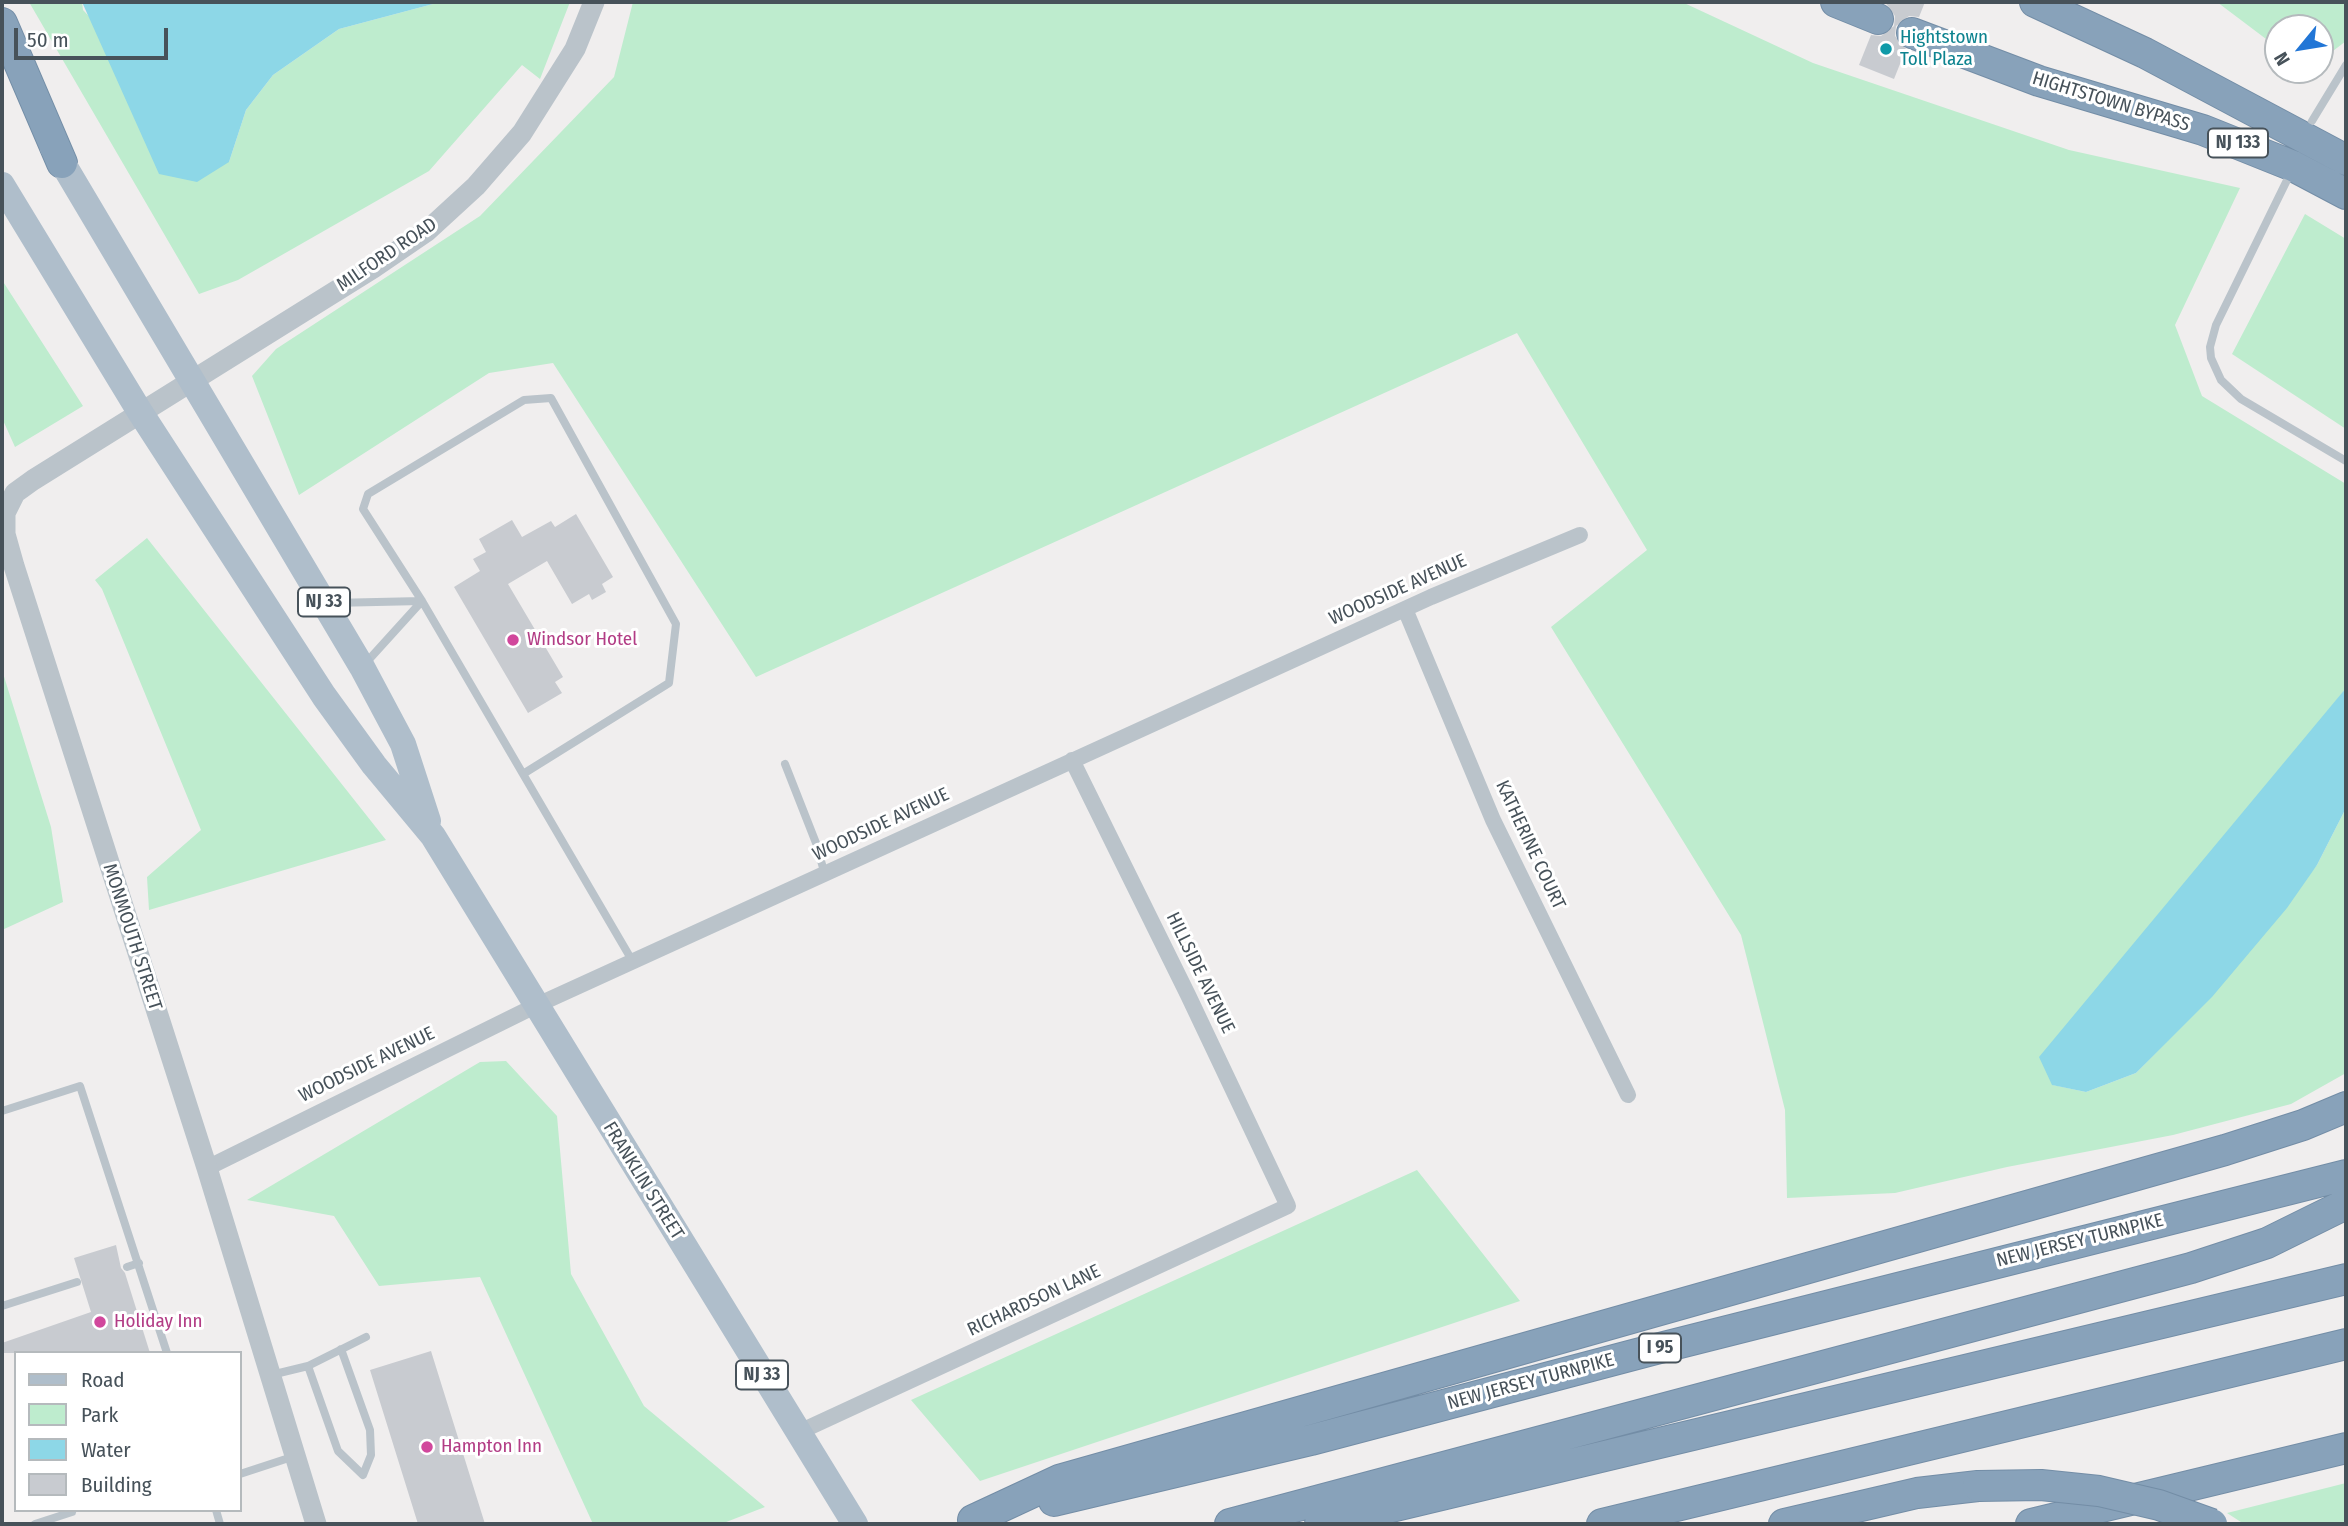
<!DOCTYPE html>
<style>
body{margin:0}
#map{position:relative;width:2348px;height:1526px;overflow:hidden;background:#f0eeee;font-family:"Fira Sans Condensed",sans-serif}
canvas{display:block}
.frame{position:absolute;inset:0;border:4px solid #47525a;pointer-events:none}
.legend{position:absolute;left:14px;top:1351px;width:228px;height:161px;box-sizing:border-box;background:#fff;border:2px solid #b5babd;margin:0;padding:9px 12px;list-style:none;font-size:21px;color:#47525a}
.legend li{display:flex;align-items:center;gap:14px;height:35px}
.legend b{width:35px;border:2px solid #b5babd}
.north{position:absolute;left:2264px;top:14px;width:70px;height:70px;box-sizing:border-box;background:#fff;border:2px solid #b5babd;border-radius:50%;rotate:240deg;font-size:19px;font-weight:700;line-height:28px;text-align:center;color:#47525a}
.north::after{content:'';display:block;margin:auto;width:24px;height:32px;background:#2276d6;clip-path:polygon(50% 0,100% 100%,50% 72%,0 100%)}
.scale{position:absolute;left:14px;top:28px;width:154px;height:32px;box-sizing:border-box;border:4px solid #47525a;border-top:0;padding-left:9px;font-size:21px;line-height:24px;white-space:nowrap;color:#47525a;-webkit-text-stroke:5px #fff;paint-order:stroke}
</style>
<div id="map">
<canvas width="2348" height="1526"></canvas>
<div class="frame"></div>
<ul class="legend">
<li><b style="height:9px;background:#afbecb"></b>Road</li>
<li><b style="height:19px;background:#beecce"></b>Park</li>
<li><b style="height:19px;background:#8dd7e7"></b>Water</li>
<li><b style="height:19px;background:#c8cbd0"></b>Building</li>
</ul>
<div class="north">N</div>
<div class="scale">50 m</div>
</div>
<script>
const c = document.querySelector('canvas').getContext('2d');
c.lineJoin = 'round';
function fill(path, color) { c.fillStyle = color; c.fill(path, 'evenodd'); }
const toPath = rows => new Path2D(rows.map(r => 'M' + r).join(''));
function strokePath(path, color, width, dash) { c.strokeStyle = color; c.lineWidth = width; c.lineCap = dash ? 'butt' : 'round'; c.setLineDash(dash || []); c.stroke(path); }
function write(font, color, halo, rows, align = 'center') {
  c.font = font + ' "Fira Sans Condensed",sans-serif'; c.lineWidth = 6; c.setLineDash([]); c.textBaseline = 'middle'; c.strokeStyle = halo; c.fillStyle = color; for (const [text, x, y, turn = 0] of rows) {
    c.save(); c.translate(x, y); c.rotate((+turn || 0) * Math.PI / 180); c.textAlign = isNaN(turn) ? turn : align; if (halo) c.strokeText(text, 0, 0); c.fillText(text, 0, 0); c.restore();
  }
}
const green = toPath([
 [29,2,82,2,83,10,229,162,246,110,273,75,339,29,433,4,570,2,540,79,522,65,429,171,238,280,199,294],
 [633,2,1682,2,1813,63,2069,150,2240,188,2175,325,2202,396,2346,484,2346,688,2053,1085,2086,1092,2136,1073,2172,1036,2317,865,2346,808,2346,1073,2291,1104,2173,1135,2007,1167,1895,1193,1787,1198,1785,1110,1741,935,1551,627,1647,550,1517,333,756,677,553,363,489,373,299,495,252,376,276,349,480,216,614,77],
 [2217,2,2346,2,2346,41,2320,61,2320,28,2278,28,2278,48],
 [2305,214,2346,239,2346,429,2232,354],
 [2,280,83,406,15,447,2,418],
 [147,538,386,840,149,910,147,877,201,830,102,589,95,580],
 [2,670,51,827,63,902,2,930],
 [506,1061,557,1116,571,1274,644,1406,765,1507,721,1524,593,1524,480,1277,379,1286,334,1216,247,1200,480,1062],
 [1417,1170,1520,1301,980,1481,911,1400],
 [2346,1483,2346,1524,2244,1524,2227,1513]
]);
const water = toPath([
 [82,2,457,2,433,4,339,29,273,75,246,110,229,162,197,182,159,174],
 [2346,688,2346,808,2317,865,2287,908,2212,997,2136,1073,2086,1092,2052,1085,2039,1057]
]);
const building = toPath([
 [1885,2,1925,2,1919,17,1909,16,1896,26,1895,36,1906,49,1894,79,1859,65,1871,35,1881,36,1894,26,1895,16],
 [576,514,613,577,602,584,606,592,592,600,589,594,572,604,547,561,508,584,563,677,555,682,562,693,528,713,454,587,480,571,473,559,486,552,479,539,512,520,522,537,551,521,555,527],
 [116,1245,121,1268,125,1273,150,1353,2,1353,2,1343,91,1312,74,1258],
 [431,1351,485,1524,418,1524,370,1370]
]);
const service = toPath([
 [2312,121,2346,65],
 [2291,172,2216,325,2210,347,2211,358,2221,380,2241,399,2346,461],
 [331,603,422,601],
 [364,665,422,601],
 [785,764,816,843,825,875],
 [523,774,669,683,676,624,551,398,524,400,368,494,363,509,422,601,523,774,633,962],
 [2,1111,80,1086,167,1353],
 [127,1267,139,1263],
 [2,1306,77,1282],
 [308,1366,366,1337],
 [271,1375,308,1366,338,1451,363,1475,371,1455,370,1430,341,1349],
 [240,1474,295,1456],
 [216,1510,220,1524],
 [35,1524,72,1512]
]);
const minor = toPath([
 [1405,609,1493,820,1628,1095],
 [207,1168,535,1006,1431,597,1580,535],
 [797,1433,1288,1206,1188,995,1072,760]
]);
const tertiary = toPath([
 [316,1524,207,1168,14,566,5,534,5,513,15,493,33,480,373,268,427,231,476,186,522,133,575,49,594,2]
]);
const primary = toPath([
 [53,147,362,667,403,744,428,821],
 [2,185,140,412,324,696,374,765,433,836,855,1524]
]);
const motorway = toPath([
 [1836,2,1878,19],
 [2035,2,2145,53,2346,160],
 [2,23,62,163],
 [1912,33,2039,81,2203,130,2293,166,2346,194],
 [1054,1501,1311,1440,1652,1350,2346,1175],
 [973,1520,1059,1480,2225,1150,2303,1125,2346,1107],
 [1230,1524,2191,1268,2267,1243,2346,1204],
 [1320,1524,2346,1279],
 [1602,1524,2346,1344],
 [1784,1524,1917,1493,1978,1486],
 [2031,1524,2346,1448]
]);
const motorwayBridge = toPath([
 [1978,1486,2041,1485,2099,1491,2159,1505,2212,1524]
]);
const markers = [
 [1886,49,7,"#0f9aa8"],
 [513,640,7,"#d1479c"],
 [100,1322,7,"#d1479c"],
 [427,1447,7,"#d1479c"]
];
const shields = [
 [2238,143,60],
 [324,602,52],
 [1660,1348,42],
 [762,1375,52]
];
const shieldNames = [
 ["NJ 133",2238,143],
 ["NJ 33",324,602],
 ["I 95",1660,1348],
 ["NJ 33",762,1375]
];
const cultureNames = [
 ["Hightstown",1900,38],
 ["Toll Plaza",1900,60]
];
const streetNames = [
 ["HIGHTSTOWN BYPASS",2111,102,17],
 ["MILFORD ROAD",387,255,-34],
 ["WOODSIDE AVENUE",1398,590,-24],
 ["WOODSIDE AVENUE",881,825,-25],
 ["KATHERINE COURT",1530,845,65],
 ["MONMOUTH STREET",132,937,72],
 ["HILLSIDE AVENUE",1200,973,64],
 ["WOODSIDE AVENUE",367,1065,-26],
 ["FRANKLIN STREET",643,1181,58],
 ["NEW JERSEY TURNPIKE",2080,1241,-14],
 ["RICHARDSON LANE",1034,1301,-25],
 ["NEW JERSEY TURNPIKE",1531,1382,-15]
];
const hotelNames = [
 ["Windsor Hotel",527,640],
 ["Holiday Inn",114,1322],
 ["Hampton Inn",441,1447]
];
fill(green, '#beecce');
fill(water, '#8dd7e7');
fill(building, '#c8cbd0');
strokePath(motorway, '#738da6', 32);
strokePath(service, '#bac3ca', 8);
strokePath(minor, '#bac3ca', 16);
strokePath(tertiary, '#bac3ca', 21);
strokePath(primary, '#afbecb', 26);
strokePath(motorway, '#88a2ba', 30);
strokePath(motorwayBridge, '#738da6', 32, []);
strokePath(motorwayBridge, '#88a2ba', 30);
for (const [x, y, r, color] of markers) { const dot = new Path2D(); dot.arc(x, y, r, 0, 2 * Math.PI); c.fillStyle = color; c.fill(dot); strokePath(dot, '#fff', 2.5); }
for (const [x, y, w] of shields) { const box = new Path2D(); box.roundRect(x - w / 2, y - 14.5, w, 29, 5); c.fillStyle = '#fff'; c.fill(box); strokePath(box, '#47525a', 2); }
write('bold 18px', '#47525a', null, shieldNames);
write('19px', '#0d838f', '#fff', cultureNames, 'left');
write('19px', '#47525a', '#fff', streetNames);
write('19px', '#b23c85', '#fff', hotelNames, 'left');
</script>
